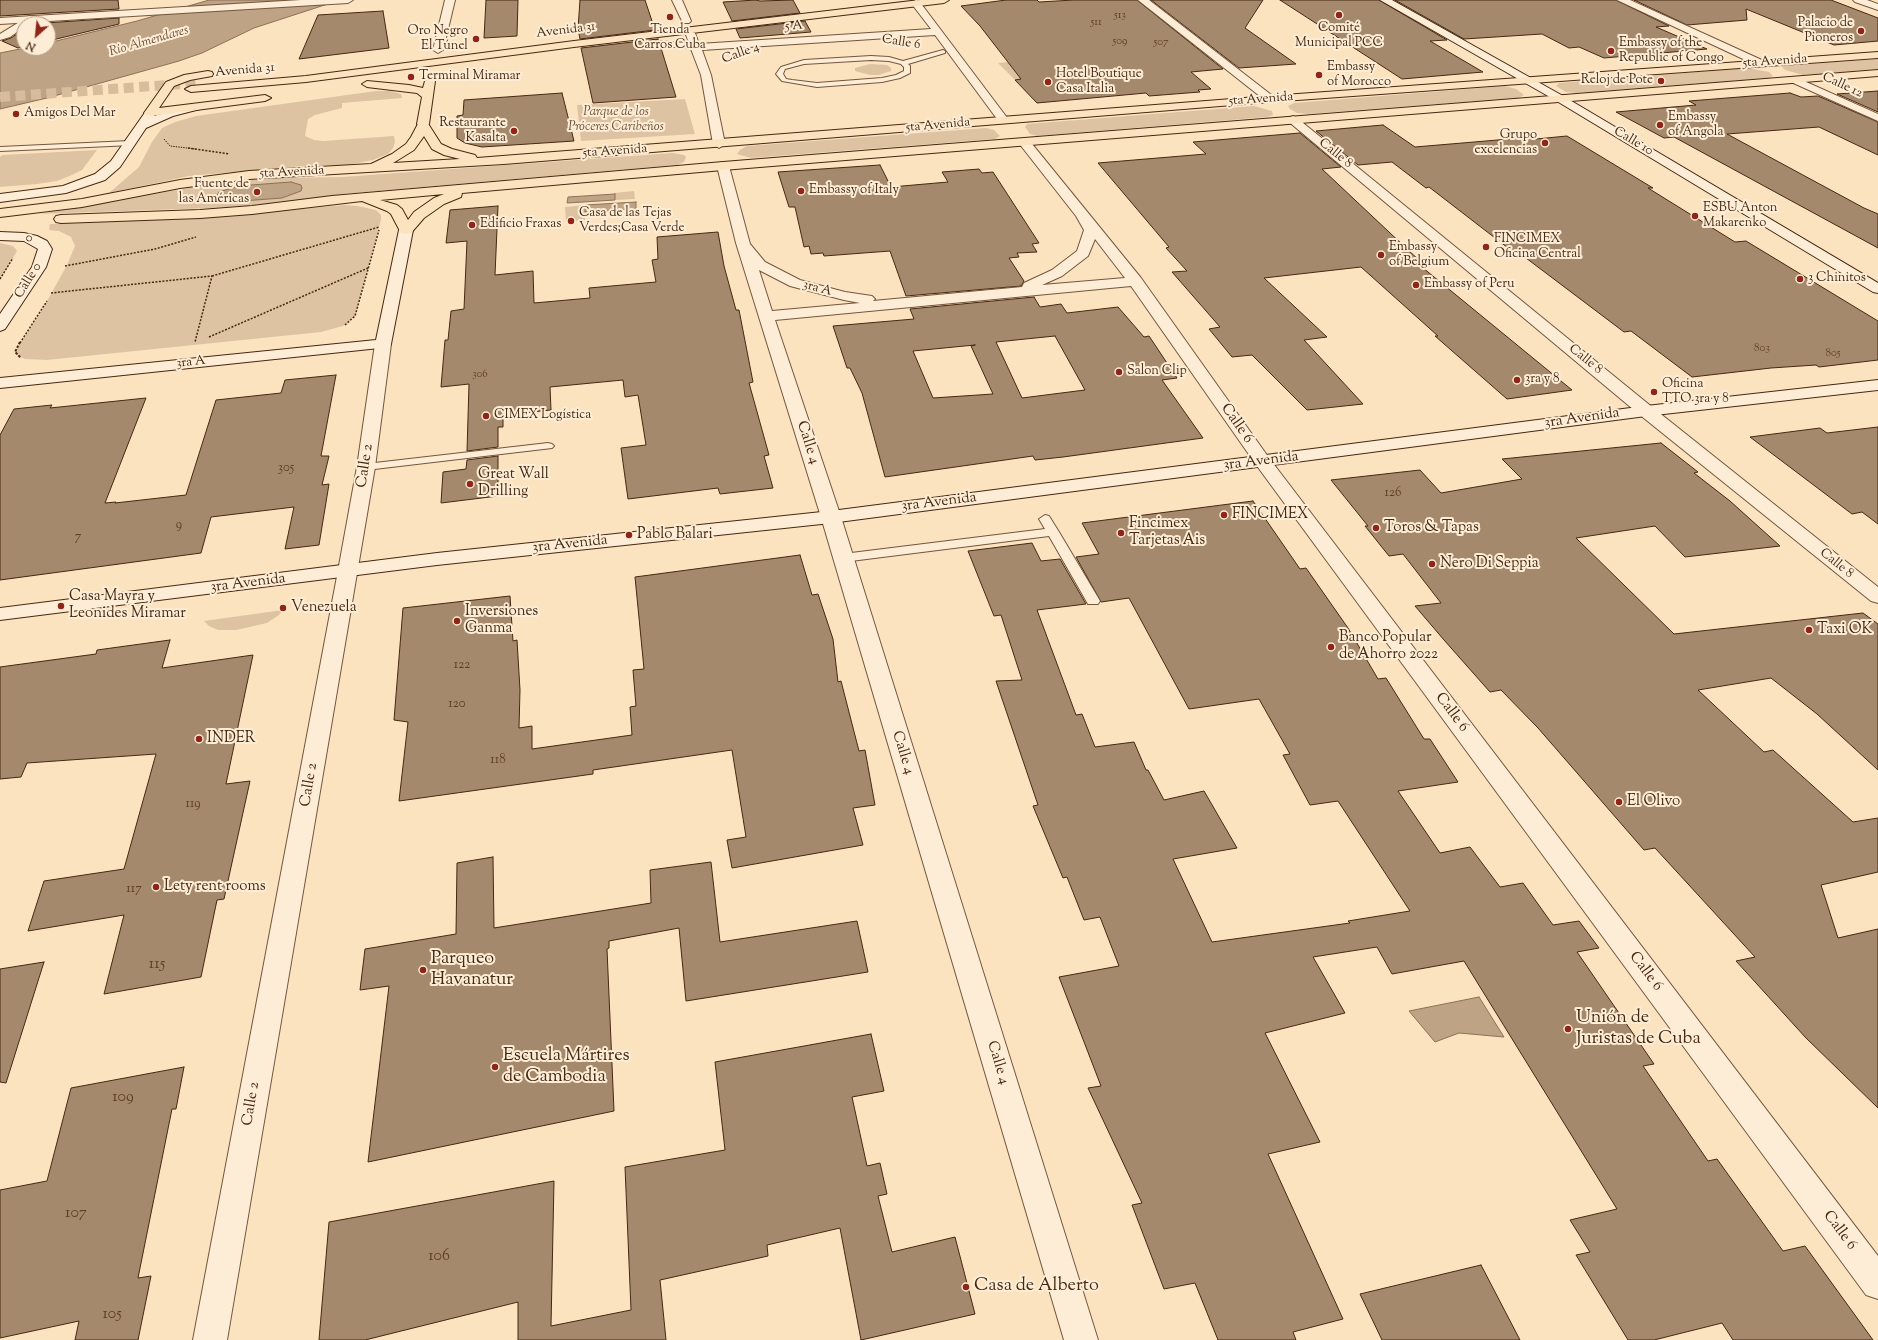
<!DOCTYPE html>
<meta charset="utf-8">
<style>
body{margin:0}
#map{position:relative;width:1878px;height:1340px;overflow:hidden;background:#fce3c0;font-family:"Sorts Mill Goudy",serif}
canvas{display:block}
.north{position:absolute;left:16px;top:16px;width:40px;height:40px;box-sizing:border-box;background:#fdedd6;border:1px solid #b49e87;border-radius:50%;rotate:207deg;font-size:11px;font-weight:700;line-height:16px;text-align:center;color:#472711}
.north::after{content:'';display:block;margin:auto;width:14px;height:18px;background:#8f2418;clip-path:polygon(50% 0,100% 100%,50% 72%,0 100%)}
</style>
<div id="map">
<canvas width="1878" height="1340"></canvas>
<div class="north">N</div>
</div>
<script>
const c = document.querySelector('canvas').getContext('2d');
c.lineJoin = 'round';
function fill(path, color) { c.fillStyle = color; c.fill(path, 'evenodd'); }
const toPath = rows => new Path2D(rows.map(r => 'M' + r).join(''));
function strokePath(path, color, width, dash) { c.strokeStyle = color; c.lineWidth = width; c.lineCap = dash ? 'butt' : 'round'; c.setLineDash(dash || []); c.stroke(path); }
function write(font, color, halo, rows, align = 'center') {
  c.font = font + ' "Sorts Mill Goudy",serif'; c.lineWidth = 4; c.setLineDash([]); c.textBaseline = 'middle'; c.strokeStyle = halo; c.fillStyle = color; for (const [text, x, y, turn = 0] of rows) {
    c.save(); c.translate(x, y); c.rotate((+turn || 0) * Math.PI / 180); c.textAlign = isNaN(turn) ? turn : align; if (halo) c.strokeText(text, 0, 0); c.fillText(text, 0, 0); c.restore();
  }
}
const green = toPath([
 [911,0,919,0,445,58,682,28],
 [1045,59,1062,76,1015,80,998,63],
 [1878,59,1878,69,1803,75,1785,70,1781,66],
 [870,64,887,65,891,68,891,71,879,75,870,75,855,71,855,68],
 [1748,68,1769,72,1773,76,1769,78,1577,93,1566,92,1556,86,1559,83],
 [1505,86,1516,89,1524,95,1518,98,1308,114,1297,113,1290,109,1288,106,1294,103],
 [376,91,390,91,401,94,402,98,342,103,342,108,315,115,308,119,305,136,314,140,323,141,394,136,395,142,393,148,388,154,373,160,347,165,302,166,189,176,109,193,139,167,152,142,162,128,175,122,196,116],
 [685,99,695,134,581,141,577,105],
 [1254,106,1272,111,1273,115,1267,117,1037,136,1030,134,1025,127,1027,124],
 [986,128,994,130,1000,136,995,139,751,158,737,154,740,150,747,146],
 [97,150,82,170,72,175,57,181,37,184,0,187,0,157,2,155],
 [673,153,684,155,686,157,684,162,677,165,344,194,239,207,40,214,222,182,280,178,342,177],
 [634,191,635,199,615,200,614,193],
 [345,205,357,206,376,210,381,215,381,220,355,316,343,326,321,332,47,360,25,359,18,356,15,352,41,312,67,265,75,246,71,237,59,231,49,230,50,224,187,219],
 [585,205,585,220,566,222,565,207],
 [0,243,13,246,17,251,0,279],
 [283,610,279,615,267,623,236,630,218,630,209,626,204,621]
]);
const water = toPath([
 [209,0,340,0,254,28,202,53,179,61,47,98,0,109,0,53,25,48,48,48,48,43,137,21,209,0],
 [291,182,301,185,302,188,301,191,282,198,229,202,222,201,216,197,219,192,238,186,291,182],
 [615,194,615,200,567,203,568,197,615,194],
 [636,202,636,209,585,212,585,205,636,202],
 [1479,997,1504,1037,1459,1033,1435,1042,1409,1011,1479,997]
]);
const building = toPath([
 [0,0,118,0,119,9,0,16,0,0],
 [486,0,518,0,517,36,484,38,486,0],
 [580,0,645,0,655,30,580,39,578,29,580,0],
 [756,0,760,1,793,0,800,13,732,21,723,2,756,0],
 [1006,0,1037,0,1039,2,1074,0,1137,0,1223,69,1191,72,1211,89,1198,90,1200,92,1149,96,1146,93,1037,103,1015,80,1021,79,980,26,961,6,1006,0],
 [1151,0,1263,0,1245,28,1296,64,1239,68,1151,0],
 [1280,0,1379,0,1447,40,1430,41,1483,72,1402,79,1280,0],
 [1395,0,1616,0,1669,26,1656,27,1707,49,1604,58,1579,47,1569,48,1542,34,1464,39,1395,0],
 [1634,0,1831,0,1878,18,1878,41,1834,45,1746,9,1747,20,1687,25,1634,0],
 [383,11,389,48,299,59,318,15,383,11],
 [119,18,119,24,48,41,48,24,30,24,119,18],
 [805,21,811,32,740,38,736,29,805,21],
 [24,29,24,46,18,48,2,41,11,38,24,29],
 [658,39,658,40,652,40,647,45,652,48,661,48,676,97,593,103,581,48,658,39],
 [1878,91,1878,112,1837,94,1878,91],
 [562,93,574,141,482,147,465,143,457,138,457,116,463,115,464,100,562,93],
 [1790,93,1801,97,1818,96,1878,122,1878,155,1819,127,1727,134,1864,208,1878,214,1878,248,1674,137,1664,138,1616,112,1696,105,1689,101,1790,93],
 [1383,125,1415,147,1533,137,1536,139,1567,136,1653,188,1648,188,1735,242,1746,241,1878,321,1878,360,1819,367,1816,365,1771,368,1692,377,1631,331,1624,332,1526,258,1521,258,1429,187,1426,188,1392,162,1358,165,1316,131,1383,125],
 [1300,133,1341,167,1322,169,1422,263,1417,263,1572,390,1507,399,1435,336,1438,336,1361,267,1264,278,1327,337,1304,340,1363,404,1307,410,1252,355,1232,357,1209,329,1220,327,1172,272,1187,271,1166,248,1169,247,1098,163,1206,154,1193,142,1300,133],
 [880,165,891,187,948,182,942,172,979,169,982,173,993,172,1039,243,1032,244,1037,252,1017,253,1019,257,1009,258,1024,281,1021,286,906,296,890,251,824,256,823,253,811,254,809,246,804,247,795,207,789,207,778,172,880,165],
 [498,206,495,275,533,271,534,303,590,298,589,288,656,282,652,260,658,259,657,237,718,232,724,266,736,310,739,310,753,382,749,383,769,455,764,456,773,488,720,494,718,488,628,499,621,448,646,445,638,395,625,397,623,380,550,387,551,410,503,415,503,427,498,427,498,447,467,451,469,384,441,387,445,340,448,340,451,311,464,309,467,241,446,243,450,210,498,206],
 [1034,297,1040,307,1061,304,1067,313,1118,307,1144,337,1149,336,1177,378,1162,380,1203,438,1063,457,1035,460,1033,456,885,477,862,393,850,368,847,368,833,326,914,319,910,309,1034,297],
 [1055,336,1085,390,1022,398,996,342,1055,336],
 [975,345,971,346,993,394,933,398,913,351,975,345],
 [336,375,321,456,329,456,322,485,329,484,319,545,285,549,294,507,211,517,201,553,0,580,0,435,14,409,52,405,50,408,146,398,105,503,116,502,115,503,186,495,216,400,281,393,285,380,336,375],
 [1878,427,1878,524,1862,512,1852,514,1750,437,1820,428,1827,433,1878,427],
 [1661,443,1698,472,1694,473,1730,501,1780,546,1685,557,1655,526,1576,538,1674,634,1863,613,1878,624,1878,770,1817,714,1771,678,1698,690,1764,752,1773,750,1853,822,1878,818,1878,872,1821,885,1838,938,1878,929,1878,1108,1806,1038,1736,961,1755,957,1655,848,1644,850,1538,728,1501,690,1490,692,1444,640,1415,606,1441,603,1403,554,1389,556,1365,526,1368,526,1331,480,1420,470,1441,493,1522,479,1502,459,1661,443],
 [498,456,498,496,441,503,443,472,466,469,467,460,498,456],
 [1253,501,1300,569,1306,568,1348,628,1378,679,1386,678,1424,739,1430,739,1458,782,1398,791,1440,853,1470,847,1500,887,1523,883,1553,925,1579,921,1599,948,1577,952,1654,1064,1643,1066,1708,1161,1717,1159,1783,1251,1805,1246,1873,1340,1733,1340,1722,1323,1654,1340,1628,1340,1576,1255,1590,1252,1570,1220,1617,1209,1464,961,1392,974,1377,947,1313,957,1345,1013,1265,1033,1320,1142,1268,1154,1343,1319,1293,1332,1296,1340,1218,1340,1195,1283,1164,1289,1132,1205,1142,1203,1088,1088,1101,1086,1059,977,1119,966,1100,917,1084,920,1067,877,1063,878,1033,806,1038,805,996,681,1022,680,1001,615,994,616,968,551,1032,543,1041,561,1060,559,1086,604,1037,610,1076,715,1082,714,1095,747,1134,742,1146,770,1148,770,1164,800,1204,791,1237,848,1173,859,1212,942,1350,923,1348,921,1410,911,1338,801,1310,805,1283,755,1290,754,1259,699,1189,709,1129,598,1101,602,1076,557,1099,554,1082,523,1253,501],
 [800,555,812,595,818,594,833,639,838,682,841,681,859,751,865,750,875,805,853,808,863,845,732,868,727,840,746,837,732,750,593,770,593,774,399,801,408,722,394,720,403,608,510,596,513,641,517,640,520,690,519,728,532,726,532,749,632,735,630,707,636,706,633,670,644,669,635,577,800,555],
 [170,640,162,668,253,655,226,784,250,781,224,899,217,900,201,977,104,994,124,915,28,931,44,881,124,869,156,754,27,763,21,777,0,779,0,667,96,654,97,650,170,640],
 [493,857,494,928,651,903,650,870,711,862,720,942,857,921,868,972,686,1001,679,928,609,941,609,948,607,949,614,1111,368,1162,389,986,360,990,365,949,456,934,457,863,493,857],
 [44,962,6,1083,0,1082,0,969,44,962],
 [871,1034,884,1091,852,1097,867,1166,880,1163,887,1194,878,1196,892,1252,955,1237,975,1314,861,1340,840,1228,767,1245,768,1256,660,1280,666,1340,518,1340,518,1302,365,1340,319,1340,329,1222,554,1181,551,1326,631,1310,625,1167,725,1150,715,1062,871,1034],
 [184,1067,176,1109,172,1109,138,1278,151,1276,138,1340,75,1340,79,1321,0,1338,0,1190,47,1181,71,1088,184,1067],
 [1481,1265,1520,1340,1382,1340,1360,1294,1481,1265]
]);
const primaryTunnel = toPath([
 [0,97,196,83]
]);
const pathFar2 = toPath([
 [164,139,170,146,196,149]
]);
const pathFar1 = toPath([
 [188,148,229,154],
 [65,266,155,249,196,237],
 [212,276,379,227],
 [0,279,13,258],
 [51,293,212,276,195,342],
 [345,325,355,316,379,230],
 [209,337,368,268],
 [20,343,47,301]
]);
const path = toPath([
 [20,342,15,352,21,358]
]);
const service = toPath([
 [943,50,945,51,945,53,908,64,910,66,910,73,900,78,882,82,817,87,782,81,776,74,781,67,804,60,871,56,889,57,903,61,943,50],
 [871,60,889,61,901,64,904,67,904,71,896,75,882,78,817,83,792,80,786,79,783,74,785,69,804,64,871,60],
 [130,141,134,143,133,145,0,151,0,147,130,141],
 [548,443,552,444,554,446,552,448,366,470,360,467,366,464,548,443],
 [1045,515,1049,516,1059,532,1100,601,1098,604,1088,604,1049,536,843,562,839,561,837,558,839,555,843,554,1045,529,1039,519,1045,515]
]);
const minor = toPath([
 [672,0,682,0,691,21,689,23,683,23,672,0],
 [916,0,919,1,1008,119,1010,121,1008,123,1000,123,935,35,702,50,711,75,725,144,719,148,713,144,701,75,691,49,680,47,653,47,648,44,653,41,689,43,686,35,691,32,695,33,699,44,931,29,911,3,916,0],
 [1138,0,1149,0,1274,97,1276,99,1274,101,1266,101,1138,0],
 [1617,0,1630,0,1764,61,1765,63,1760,66,1756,65,1617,0],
 [1853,0,1867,0,1878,4,1878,10,1855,2,1853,0],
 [29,16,32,17,34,19,32,21,28,24,24,24,24,27,10,37,0,40,0,34,29,16],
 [1795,77,1878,114,1878,121,1791,82,1790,80,1791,78,1795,77],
 [1293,116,1297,118,1652,407,1878,587,1878,603,1871,601,1640,415,1289,122,1287,120,1289,118,1293,116],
 [1024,138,1028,139,1141,278,1269,458,1878,1256,1878,1299,1866,1295,1257,466,1131,286,775,320,841,517,1098,1340,1064,1340,821,517,736,243,717,166,719,163,723,162,727,163,729,166,750,244,765,262,800,280,845,292,872,296,875,299,873,301,1022,287,1024,283,1052,270,1077,251,1084,230,1076,216,1018,142,1024,138],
 [1095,239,1125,278,1042,285,1062,276,1088,256,1095,239],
 [759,270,790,286,844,300,860,303,772,311,759,270]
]);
const tertiary = toPath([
 [301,0,353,0,348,3,0,24,0,18,301,0],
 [445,0,455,0,443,50,438,53,433,50,445,0],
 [383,339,389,341,391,344,375,467,227,1340,193,1340,338,571,357,467,375,344,377,341,383,339]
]);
const secondary = toPath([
 [1380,0,1392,0,1563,96,1878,283,1878,293,1873,292,1555,100,1380,0],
 [196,104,202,107,200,109,173,116,146,128,120,167,105,180,66,193,0,202,0,194,63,186,95,174,111,161,146,111,154,111,156,113,154,116,196,104],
 [406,226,411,227,413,230,391,344,389,347,0,388,0,378,376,340,399,230,401,227,406,226],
 [0,232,24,233,37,236,47,241,52,249,46,267,5,329,0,331,0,314,32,267,38,249,24,241,0,240,0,232],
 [1878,380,1878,390,1646,416,831,523,437,565,0,620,0,608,437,553,831,511,1646,406,1878,380]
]);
const primary = toPath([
 [920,0,949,0,944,3,574,47,306,82,191,92,185,89,191,86,306,76,574,41,920,0],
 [208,71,212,72,213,74,212,76,190,80,174,86,159,108,265,95,271,98,265,101,150,116,146,115,144,113,166,82,184,75,208,71],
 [430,78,435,81,429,124,423,128,417,124,422,97,417,93,367,87,362,84,367,81,409,85,423,88,425,81,430,78]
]);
const trunk = toPath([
 [1878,52,1878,58,1270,102,504,164,249,179,180,188,82,207,0,217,0,209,82,199,180,180,249,171,371,164,392,154,406,144,411,137,419,122,423,120,427,122,441,144,452,149,475,155,477,158,1270,96,1878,52],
 [424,136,432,149,444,155,460,159,393,163,414,150,424,136],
 [1878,70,1878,76,723,170,462,193,461,197,444,204,424,218,411,233,406,234,401,233,391,214,387,211,362,201,252,214,200,218,61,223,56,222,54,219,56,216,61,215,200,210,252,206,332,196,723,162,1878,70],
 [444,194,434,198,414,212,408,220,402,209,397,205,380,200,444,194]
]);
const markers = [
 [1339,15,4,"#8f2418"],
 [670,17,4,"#8f2418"],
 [1861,31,4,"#8f2418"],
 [476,39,4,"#8f2418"],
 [1611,51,4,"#8f2418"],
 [1319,75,4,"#8f2418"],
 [411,77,4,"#8f2418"],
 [1661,81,4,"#8f2418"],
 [1048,82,4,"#8f2418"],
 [16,114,4,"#8f2418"],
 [1660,125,4,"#8f2418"],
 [514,131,4,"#8f2418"],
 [1545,143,4,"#8f2418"],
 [801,191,4,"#8f2418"],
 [257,192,4,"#8f2418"],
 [1695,216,4,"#8f2418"],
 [571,221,4,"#8f2418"],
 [472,225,4,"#8f2418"],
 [1486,247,4,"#8f2418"],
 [1381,255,4,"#8f2418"],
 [1800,279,4,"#8f2418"],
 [1416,285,4,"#8f2418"],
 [1119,372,4,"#8f2418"],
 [1517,380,4,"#8f2418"],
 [1654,392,4,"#8f2418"],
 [486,416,4,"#8f2418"],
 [470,484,4,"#8f2418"],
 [1224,515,4,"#8f2418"],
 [1376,528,4,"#8f2418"],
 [1121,533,4,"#8f2418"],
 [629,535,4,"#8f2418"],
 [1432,564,4,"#8f2418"],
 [61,606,4,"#8f2418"],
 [283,608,4,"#8f2418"],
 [457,621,4,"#8f2418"],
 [1809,630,4,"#8f2418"],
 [1331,647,4,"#8f2418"],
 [199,739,4,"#8f2418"],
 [1619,802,4,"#8f2418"],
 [156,887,4,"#8f2418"],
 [423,970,4,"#8f2418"],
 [1568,1029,4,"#8f2418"],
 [495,1067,4,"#8f2418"],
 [966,1287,4,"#8f2418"]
];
const farNumbernames = [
 ["513",1120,16],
 ["511",1096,23],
 ["509",1120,42],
 ["507",1161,43],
 ["803",1762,349],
 ["805",1833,354],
 ["306",480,375]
];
const farPoinames = [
 ["Palacio de",1853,24,"right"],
 ["Pioneros",1853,39,"right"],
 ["Comité",1339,29,"center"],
 ["Municipal PCC",1339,44,"center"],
 ["Tienda",670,31,"center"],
 ["Carros Cuba",670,46,"center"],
 ["Oro Negro",468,32,"right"],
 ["El Túnel",468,47,"right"],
 ["Embassy of the",1619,44],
 ["Republic of Congo",1619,59],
 ["Embassy",1327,68],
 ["of Morocco",1327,83],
 ["Hotel Boutique",1056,75],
 ["Casa Italia",1056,90],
 ["Terminal Miramar",419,77],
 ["Reloj de Pote",1653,81,"right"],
 ["Amigos Del Mar",24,114],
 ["Embassy",1668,118],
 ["of Angola",1668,133],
 ["Restaurante",506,124,"right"],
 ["Kasalta",506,139,"right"],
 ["Grupo",1537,136,"right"],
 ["excelencias",1537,151,"right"],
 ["Fuente de",249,185,"right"],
 ["las Américas",249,200,"right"],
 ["Embassy of Italy",809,191],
 ["ESBU Anton",1703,209],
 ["Makarenko",1703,224],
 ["Casa de las Tejas",579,214],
 ["Verdes;Casa Verde",579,229],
 ["Edificio Fraxas",480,225],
 ["FINCIMEX",1494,240],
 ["Oficina Central",1494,255],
 ["Embassy",1389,248],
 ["of Belgium",1389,263],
 ["3 Chinitos",1808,279],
 ["Embassy of Peru",1424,285],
 ["Salon Clip",1127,372],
 ["3ra y 8",1525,380],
 ["Oficina",1662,385],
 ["TTO 3ra y 8",1662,400],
 ["CIMEX Logística",494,416]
];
const farStreetnames = [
 ["5 A",794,27,-4],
 ["Avenida 31",566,31,-7],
 ["Calle 6",901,43,9],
 ["Calle 4",741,54,-20],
 ["5ta Avenida",1775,62,-4],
 ["Avenida 31",245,71,-5],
 ["Calle 12",1842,86,25],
 ["5ta Avenida",1261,100,-4],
 ["5ta Avenida",938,126,-5],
 ["Calle 10",1633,142,31],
 ["5ta Avenida",615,152,-4],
 ["Calle 8",1335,154,39],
 ["5ta Avenida",292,173,-3],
 ["0",29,239,17],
 ["Calle 0",29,281,-58],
 ["3ra A",817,289,15],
 ["Calle 8",1585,360,39],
 ["3ra A",191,363,-6],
 ["Calle 8",1836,564,39]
];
const farWaternames = [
 ["Río Almendares",149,42,-16]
];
const farParknames = [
 ["Parque de los",616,113],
 ["Próceres Caribeños",616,128]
];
const numberNames = [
 ["305",286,469],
 ["126",1393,494],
 ["9",179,526],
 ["7",78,538],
 ["122",462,666],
 ["120",457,705],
 ["118",498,761],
 ["119",193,805],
 ["117",134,890]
];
const streetNames = [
 ["3ra Avenida",1582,419,-8],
 ["Calle 6",1236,424,55],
 ["Calle 4",807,443,72],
 ["3ra Avenida",1261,462,-7],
 ["Calle 2",366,466,-81],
 ["3ra Avenida",939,503,-7],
 ["3ra Avenida",570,545,-6],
 ["3ra Avenida",248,584,-7],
 ["Calle 6",1451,713,53],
 ["Calle 4",902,753,73],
 ["Calle 2",310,785,-80],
 ["Calle 6",1645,972,53],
 ["Calle 4",997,1063,73],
 ["Calle 2",252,1104,-80],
 ["Calle 6",1839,1231,53]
];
const poiNames = [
 ["Great Wall",478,475],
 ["Drilling",478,492],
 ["FINCIMEX",1232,515],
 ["Fincimex",1129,524],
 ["Tarjetas Ais",1129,541],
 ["Toros & Tapas",1384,528],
 ["Pablo Balari",637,535],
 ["Nero Di Seppia",1440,564],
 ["Casa Mayra y",69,597],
 ["Leonides Miramar",69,614],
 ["Venezuela",291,608],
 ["Inversiones",465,612],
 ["Ganma",465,629],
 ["Taxi OK",1817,630],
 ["Banco Popular",1339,638],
 ["de Ahorro 2022",1339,655],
 ["INDER",207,739],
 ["El Olivo",1627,802],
 ["Lety rent rooms",164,887]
];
const nearNumbernames = [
 ["115",157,965],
 ["109",123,1098],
 ["107",76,1214],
 ["106",439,1257],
 ["105",112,1315]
];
const nearPoinames = [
 ["Parqueo",431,960],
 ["Havanatur",431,981],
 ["Unión de",1576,1019],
 ["Juristas de Cuba",1576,1040],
 ["Escuela Mártires",503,1057],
 ["de Cambodia",503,1078],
 ["Casa de Alberto",974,1287]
];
fill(green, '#ddc3a2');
fill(water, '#bea384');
strokePath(water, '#8e7156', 1);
fill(building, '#a5896c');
strokePath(building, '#472711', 1);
strokePath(primaryTunnel, '#d8bd9d', 10, [10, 5.5]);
strokePath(service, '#74563d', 2);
strokePath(minor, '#74563d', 2);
strokePath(tertiary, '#74563d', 2);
strokePath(secondary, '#472711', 2);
strokePath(primary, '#472711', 2);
strokePath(trunk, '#472711', 2);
strokePath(pathFar2, '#472711', 1, [1.5, 1]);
strokePath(pathFar1, '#472711', 1.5, [2, 1.5]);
strokePath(path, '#472711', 2, [2.5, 1.5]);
fill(service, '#fdedd6');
fill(minor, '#fdedd6');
fill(tertiary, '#fdedd6');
fill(secondary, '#fdedd6');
fill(primary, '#fce3c0');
fill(trunk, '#fce3c0');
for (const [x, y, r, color] of markers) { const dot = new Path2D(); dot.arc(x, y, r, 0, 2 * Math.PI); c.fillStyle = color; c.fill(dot); strokePath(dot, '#fdedd6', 1.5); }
write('11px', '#5e4028', null, farNumbernames);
write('13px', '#472711', '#fdedd6', farPoinames, 'left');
write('13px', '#472711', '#fdedd6', farStreetnames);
write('italic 13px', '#6b4c34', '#fdedd6', farWaternames);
write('italic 13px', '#6c4e35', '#fdedd6', farParknames);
write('13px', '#5e4028', null, numberNames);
write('15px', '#472711', '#fdedd6', streetNames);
write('15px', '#472711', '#fdedd6', poiNames, 'left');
write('16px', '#5e4028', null, nearNumbernames);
write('18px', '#472711', '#fdedd6', nearPoinames, 'left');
</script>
